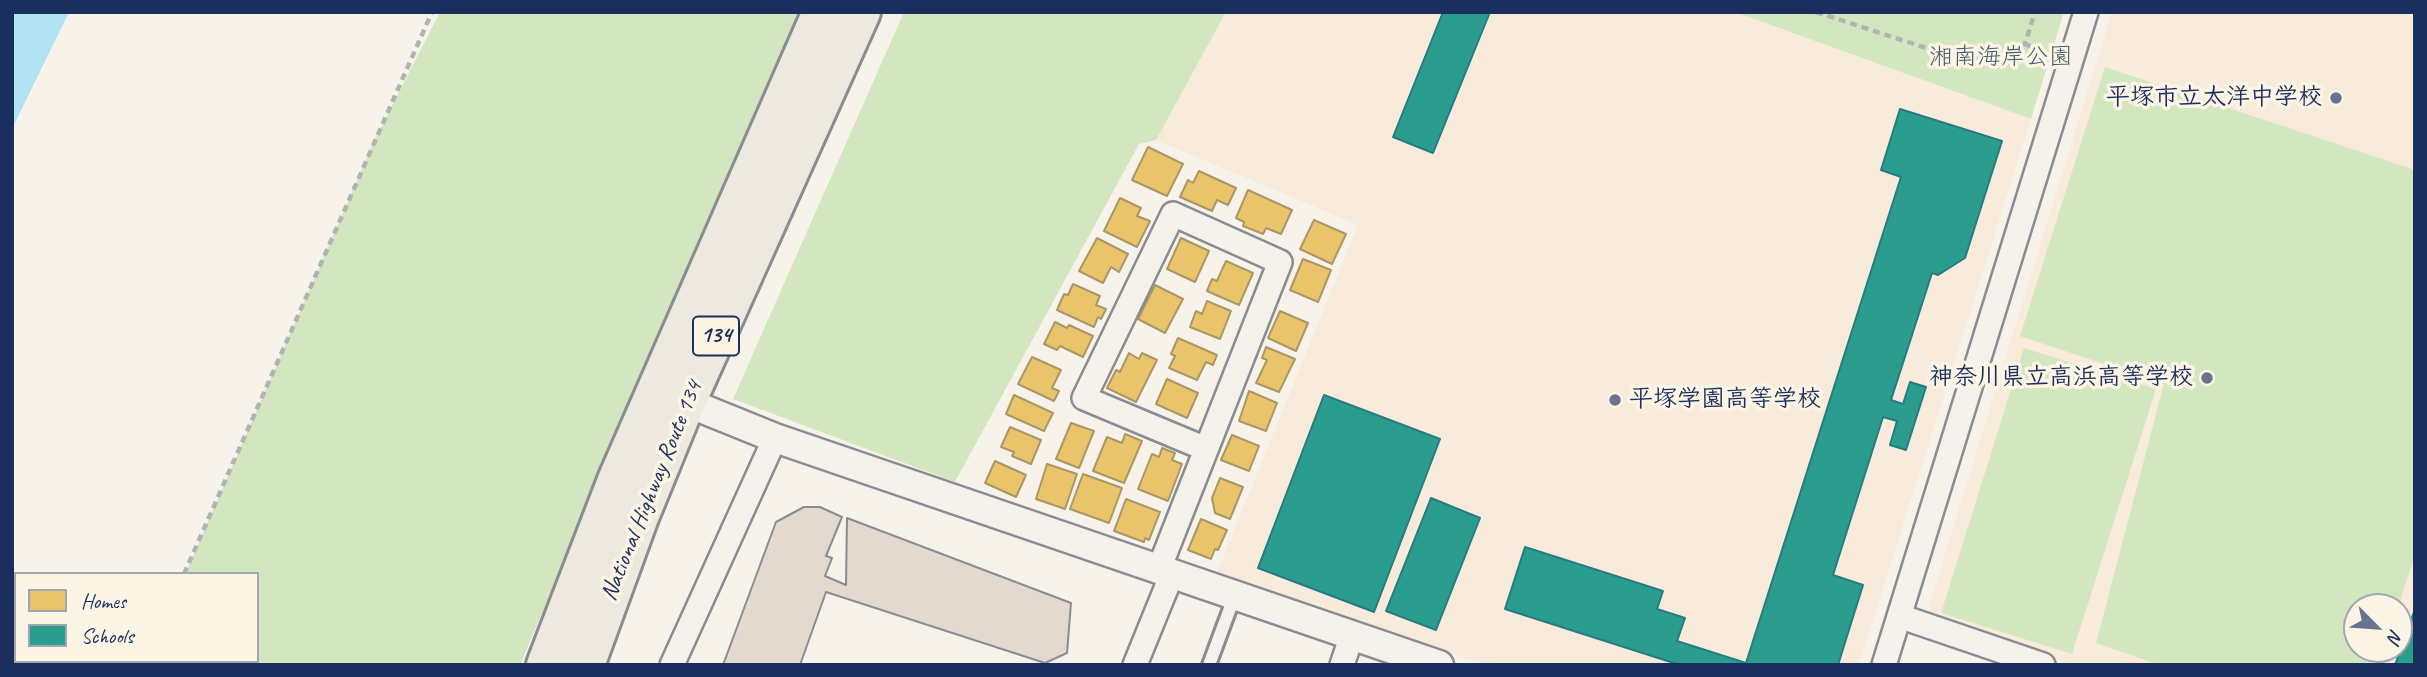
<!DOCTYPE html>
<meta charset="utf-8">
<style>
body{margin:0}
#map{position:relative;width:2427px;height:677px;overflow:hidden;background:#f7f3ea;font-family:Caveat,sans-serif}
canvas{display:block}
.frame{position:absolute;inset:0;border:14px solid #1b2f5e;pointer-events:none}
.legend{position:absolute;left:14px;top:572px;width:245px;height:91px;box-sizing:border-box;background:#fcf5e5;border:2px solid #a2a6af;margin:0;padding:9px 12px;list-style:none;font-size:21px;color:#1b2f5e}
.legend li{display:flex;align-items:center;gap:14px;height:35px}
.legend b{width:35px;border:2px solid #a2a6af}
.north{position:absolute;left:2343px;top:593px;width:70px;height:70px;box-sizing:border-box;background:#fcf5e5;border:2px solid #a2a6af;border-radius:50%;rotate:115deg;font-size:19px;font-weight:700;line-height:28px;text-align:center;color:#1b2f5e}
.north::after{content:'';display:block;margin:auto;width:24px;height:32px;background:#68748f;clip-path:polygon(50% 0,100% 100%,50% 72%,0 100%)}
</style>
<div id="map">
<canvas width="2427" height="677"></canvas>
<div class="frame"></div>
<ul class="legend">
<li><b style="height:19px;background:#e9c46a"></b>Homes</li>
<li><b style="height:19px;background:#2a9d8f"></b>Schools</li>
</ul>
<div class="north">N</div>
</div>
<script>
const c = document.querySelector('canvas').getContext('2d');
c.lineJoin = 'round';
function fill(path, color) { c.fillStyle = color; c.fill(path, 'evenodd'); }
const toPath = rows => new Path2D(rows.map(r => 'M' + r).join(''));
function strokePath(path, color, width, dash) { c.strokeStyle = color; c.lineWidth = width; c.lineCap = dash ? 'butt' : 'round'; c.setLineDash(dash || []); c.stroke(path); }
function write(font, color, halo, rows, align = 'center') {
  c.font = font + ' Caveat,"Klee One",sans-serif'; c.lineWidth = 7; c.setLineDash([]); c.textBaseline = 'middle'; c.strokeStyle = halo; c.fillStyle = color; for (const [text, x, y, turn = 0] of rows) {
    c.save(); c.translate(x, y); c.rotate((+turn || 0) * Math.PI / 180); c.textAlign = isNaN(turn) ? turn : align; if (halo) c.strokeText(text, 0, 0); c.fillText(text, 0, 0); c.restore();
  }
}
const built = toPath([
 [1226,12,1735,12,2031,119,1859,665,1486,665,1216,575,1358,225,1156,140],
 [2112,12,2415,12,2415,665,2072,665,1934,619,1929,606],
 [2357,607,2399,607,2399,649,2357,649]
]);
const green = toPath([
 [440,12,805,12,699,244,520,665,145,665,147,661,257,661,257,574,185,574,376,137],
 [904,12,1226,12,1156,140,1139,144,955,482,733,399],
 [1735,12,2064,12,2031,119],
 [2105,67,2415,170,2415,555,2398,607,2357,607,2357,649,2384,649,2379,665,2160,665,2096,643,2164,384,2020,336],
 [2024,348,2156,389,2072,654,1941,613]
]);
const water = toPath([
 [12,12,69,12,12,129]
]);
const homes = toPath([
 [1148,147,1183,164,1167,196,1132,180,1148,147],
 [1199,171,1236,188,1228,205,1217,200,1212,211,1180,197,1188,180,1193,183,1199,171],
 [1248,190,1292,210,1281,234,1266,228,1263,234,1243,226,1244,222,1236,218,1248,190],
 [1120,198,1141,208,1137,216,1150,221,1137,247,1104,231,1120,198],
 [1314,220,1346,234,1332,264,1300,249,1314,220],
 [1097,238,1128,254,1119,272,1111,267,1103,283,1079,271,1097,238],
 [1181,238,1209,251,1195,282,1167,269,1181,238],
 [1303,259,1331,270,1318,302,1290,290,1303,259],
 [1226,261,1253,273,1239,305,1207,291,1212,279,1217,281,1226,261],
 [1073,284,1100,296,1096,305,1106,309,1101,319,1098,317,1094,327,1057,310,1064,294,1068,295,1073,284],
 [1155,285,1183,299,1165,333,1138,319,1155,285],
 [1207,301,1231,311,1220,339,1190,327,1196,311,1202,314,1207,301],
 [1280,311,1308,323,1296,351,1268,338,1280,311],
 [1055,322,1067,328,1069,325,1093,336,1083,357,1060,346,1057,350,1044,344,1055,322],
 [1178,338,1217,355,1213,365,1206,362,1197,380,1169,368,1175,356,1171,354,1178,338],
 [1266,347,1295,359,1279,392,1256,383,1267,360,1262,358,1266,347],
 [1129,353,1139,359,1142,353,1157,360,1136,402,1107,388,1116,370,1120,372,1129,353],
 [1032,357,1061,370,1052,388,1059,391,1054,401,1018,384,1032,357],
 [1167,379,1198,393,1187,418,1156,404,1167,379],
 [1249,391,1277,403,1266,431,1239,421,1249,391],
 [1014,395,1053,413,1044,431,1006,414,1014,395],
 [1071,423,1094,431,1079,468,1056,459,1071,423],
 [1010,427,1041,440,1031,464,1012,456,1014,452,1001,447,1010,427],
 [1125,434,1142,441,1124,483,1093,471,1107,437,1122,443,1125,434],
 [1232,435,1259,446,1249,471,1221,460,1232,435],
 [1162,448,1175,453,1172,460,1182,464,1168,501,1138,489,1152,454,1159,457,1162,448],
 [995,461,1026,475,1016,497,985,483,995,461],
 [1047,464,1077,474,1065,509,1036,499,1047,464],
 [1083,474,1122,488,1109,523,1070,509,1083,474],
 [1220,478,1243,487,1230,519,1215,513,1212,498,1220,478],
 [1126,499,1160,512,1149,540,1145,538,1144,542,1114,531,1126,499],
 [1201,519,1227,530,1218,550,1215,549,1211,559,1188,550,1201,519]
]);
const schools = toPath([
 [1443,12,1490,12,1433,153,1393,137,1443,12],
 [1900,109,2002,141,1965,258,1938,275,1932,273,1891,400,1903,404,1910,382,1926,387,1906,450,1890,445,1897,421,1883,417,1833,575,1863,585,1838,665,1680,665,1505,609,1525,547,1663,591,1657,609,1685,618,1677,641,1746,663,1901,177,1881,170,1900,109],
 [1324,395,1440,439,1374,612,1258,568,1324,395],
 [1431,498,1480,518,1436,630,1386,611,1431,498],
 [2415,609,2415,665,2395,665,2415,609]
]);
const building = toPath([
 [804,507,820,507,842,517,826,556,832,558,825,576,846,585,847,518,1071,603,1067,653,1045,663,826,592,800,665,723,665,776,522,804,507]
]);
const path = toPath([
 [1816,12,1966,61,1987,59,2006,54,2025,44,2035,12],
 [2025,44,2047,54],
 [184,574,432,12],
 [141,665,143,661]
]);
const service = toPath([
 [1209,665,1235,595]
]);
const minor = toPath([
 [1159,569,1280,262,1173,214,1084,398,1206,449],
 [1899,616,2043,665],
 [672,665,775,438],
 [1135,665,1172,574],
 [1342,665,1352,635],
 [1884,665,2086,12]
]);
const tertiary = toPath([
 [686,402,775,438,1439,665]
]);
const trunk = toPath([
 [546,665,618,478,822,12],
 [585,665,639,517,686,402,861,12]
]);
const markers = [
 [2336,98,7,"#68748f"],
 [2207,378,7,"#68748f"],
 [1615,400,7,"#68748f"]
];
const shields = [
 [716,336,46]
];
const shieldNames = [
 ["134",716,336]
];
const parkNames = [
 ["湘南海岸公園",2001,58]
];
const poiNames = [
 ["平塚市立太洋中学校",2322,98],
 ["神奈川県立高浜高等学校",2193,378],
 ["平塚学園高等学校",1629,400,"left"]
];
const streetNames = [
 ["National Highway Route 134",652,491,-68]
];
fill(built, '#f8ebdc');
fill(green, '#d2e7bf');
fill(water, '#b2e3f2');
fill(homes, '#e9c46a');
strokePath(homes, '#ab9766', 2);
fill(schools, '#2a9d8f');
strokePath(schools, '#267c80', 2);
fill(building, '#e4d9cf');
strokePath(building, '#8a8c91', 2);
strokePath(service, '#8a8c91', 18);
strokePath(minor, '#8a8c91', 28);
strokePath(tertiary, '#8a8c91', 33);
strokePath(trunk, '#8a8c91', 44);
strokePath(path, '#b2b3b4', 4.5, [7, 5]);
strokePath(service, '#f5f2ec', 12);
strokePath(minor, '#f5f2ec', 23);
strokePath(tertiary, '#f5f2ec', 28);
strokePath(trunk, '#eee9df', 38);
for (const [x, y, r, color] of markers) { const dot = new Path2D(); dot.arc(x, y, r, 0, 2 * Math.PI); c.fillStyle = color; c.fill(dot); strokePath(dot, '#fcf5e5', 2.5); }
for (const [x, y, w] of shields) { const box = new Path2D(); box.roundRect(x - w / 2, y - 19.5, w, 39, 5); c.fillStyle = '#fcf5e5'; c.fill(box); strokePath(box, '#1b2f5e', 2); }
write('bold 23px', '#1b2f5e', null, shieldNames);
write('24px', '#415a6d', '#fcf5e5', parkNames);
write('bold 24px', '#1b2f5e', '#fcf5e5', poiNames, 'right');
write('24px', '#1b2f5e', '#fcf5e5', streetNames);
</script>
